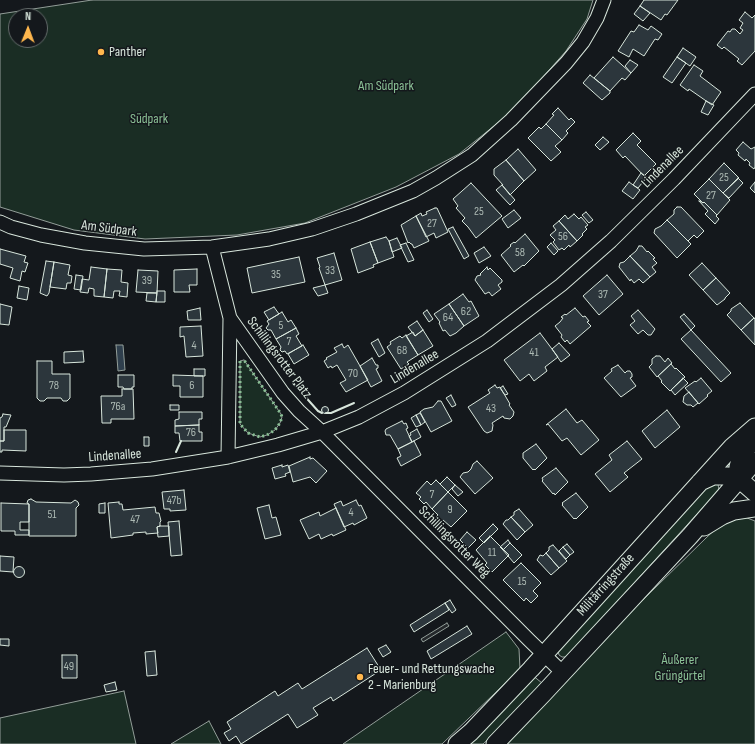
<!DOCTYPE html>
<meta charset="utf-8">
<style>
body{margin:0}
#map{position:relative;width:755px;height:744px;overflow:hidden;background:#14181c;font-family:"Sofia Sans Condensed",sans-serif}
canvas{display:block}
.north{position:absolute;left:8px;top:8px;width:40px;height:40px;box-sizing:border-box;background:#14181c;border:1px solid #626a69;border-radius:50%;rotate:1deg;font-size:11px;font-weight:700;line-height:16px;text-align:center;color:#d8e6dc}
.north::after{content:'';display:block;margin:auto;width:14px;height:18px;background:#ffb74d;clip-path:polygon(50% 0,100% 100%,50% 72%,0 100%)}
</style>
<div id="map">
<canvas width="755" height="744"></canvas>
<div class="north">N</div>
</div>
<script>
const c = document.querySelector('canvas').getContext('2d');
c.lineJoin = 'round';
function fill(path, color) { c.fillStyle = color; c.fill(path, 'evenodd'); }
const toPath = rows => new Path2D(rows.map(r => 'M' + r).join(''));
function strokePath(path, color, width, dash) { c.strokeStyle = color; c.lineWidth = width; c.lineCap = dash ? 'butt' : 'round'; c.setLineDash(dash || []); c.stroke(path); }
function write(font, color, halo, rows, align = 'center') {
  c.font = font + ' "Sofia Sans Condensed",sans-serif'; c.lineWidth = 3; c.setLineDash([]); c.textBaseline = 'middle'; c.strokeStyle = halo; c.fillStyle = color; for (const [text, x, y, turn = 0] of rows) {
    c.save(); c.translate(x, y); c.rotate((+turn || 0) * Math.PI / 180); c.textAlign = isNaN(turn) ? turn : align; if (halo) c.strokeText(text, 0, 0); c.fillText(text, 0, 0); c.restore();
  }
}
const green = toPath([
 [92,0,593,0,587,19,566,51,514,110,459,154,396,187,305,223,237,235,145,239,74,230,0,207,0,14,92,0],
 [16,16,40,16,40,40,16,40,16,16],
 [244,360,281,414,282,417,280,423,275,430,267,435,260,437,248,433,240,424,240,361,244,360],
 [718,484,719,490,571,652,566,657,562,657,559,655,558,651,705,487,718,484],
 [742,516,755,521,755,744,506,744,606,636,706,538,722,523,742,516],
 [506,632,519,649,520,669,442,744,343,744,506,632],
 [532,675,542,683,507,722,483,744,467,744,532,675],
 [124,691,136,744,0,744,0,718,124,691],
 [209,721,221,744,171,744,209,721]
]);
const parking = toPath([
 [447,623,449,626,423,642,421,639,447,623]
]);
const water = toPath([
 [116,345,123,345,125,370,118,371,116,345]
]);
const building = toPath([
 [644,0,678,0,667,15,665,14,661,20,640,6,644,0],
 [640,6,650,13,643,21,634,14,640,6],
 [745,12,752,18,755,15,755,51,742,65,737,61,739,59,724,47,722,49,717,45,728,31,730,32,732,29,735,29,740,34,743,30,740,28,743,23,739,20,745,12],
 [639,25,648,30,651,26,662,34,658,40,655,39,644,56,633,49,629,57,618,51,631,31,634,32,639,25],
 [683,48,696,57,690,66,677,57,683,48],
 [613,57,631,73,625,80,622,78,610,91,594,78,613,57],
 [677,57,686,63,672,83,663,77,677,57],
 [630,60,638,65,631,73,625,66,630,60],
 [694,65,703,71,700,76,721,92,712,105,689,89,688,91,680,85,694,65],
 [590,75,610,91,610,93,602,100,583,83,590,75],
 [706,101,714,105,708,115,701,112,706,101],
 [558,108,569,120,571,118,575,122,566,131,568,133,562,140,546,124,554,115,552,114,558,108],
 [546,124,562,140,555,146,561,152,551,161,528,138,539,127,541,129,546,124],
 [633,133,641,141,637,145,656,164,644,176,625,156,623,158,616,150,633,133],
 [603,137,609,142,600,150,595,145,603,137],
 [743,142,751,149,755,147,755,167,754,169,749,165,750,163,746,159,745,161,738,155,739,153,736,150,743,142],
 [518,149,536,170,524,181,506,160,518,149],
 [506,160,524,181,510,195,502,185,503,185,494,175,494,169,506,160],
 [724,163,739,178,723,193,709,179,724,163],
 [641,173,647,177,638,188,633,185,641,173],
 [738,178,743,183,729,198,723,193,738,178],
 [709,179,730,200,717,215,704,202,703,203,694,194,709,179],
 [629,182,640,190,633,199,622,191,629,182],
 [755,182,755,193,750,188,755,182],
 [471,183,502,216,476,238,468,227,462,221,465,218,456,208,458,206,453,199,471,183],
 [502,185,515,200,510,205,496,190,502,185],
 [699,201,700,201,703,203,704,202,717,215,716,216,719,219,715,224,705,214,708,211,699,201],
 [677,207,681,207,704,231,697,238,694,235,688,241,667,220,674,214,674,210,677,207],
 [435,208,437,208,448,232,436,238,434,233,426,237,416,216,421,213,422,216,427,214,426,212,435,208],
 [514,210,521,218,508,228,502,219,514,210],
 [586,212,593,220,589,223,582,215,586,212],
 [574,214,579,219,581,217,588,225,585,227,587,229,582,234,583,235,577,241,559,221,565,215,568,219,574,214],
 [416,216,429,241,414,248,412,244,411,244,409,242,408,243,401,225,416,216],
 [667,220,691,244,677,258,654,233,655,229,661,226,667,220],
 [559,221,577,241,570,247,569,245,564,250,562,248,559,250,553,242,555,240,550,235,556,230,553,226,559,221],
 [453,227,469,256,464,259,448,229,453,227],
 [525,234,539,251,524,266,523,265,514,272,501,255,511,246,510,245,514,242,515,243,525,234],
 [386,237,389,241,394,257,378,263,370,242,386,237],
 [397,238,402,248,392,252,389,241,397,238],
 [370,242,378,263,373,265,374,267,358,273,351,249,370,242],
 [406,243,414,260,408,262,400,245,406,243],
 [551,243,558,251,554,255,547,247,551,243],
 [639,246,642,246,647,252,648,251,655,258,653,259,657,263,652,267,656,272,650,277,630,256,636,251,639,246],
 [484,247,491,256,479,263,474,253,484,247],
 [0,249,26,256,24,262,28,263,25,272,22,271,20,281,10,278,13,268,0,264,0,249],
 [334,253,342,280,325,285,319,268,320,267,317,258,334,253],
 [630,256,650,277,643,283,639,279,634,283,631,279,630,281,619,267,620,263,624,262,630,256],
 [299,257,305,282,252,293,247,268,299,257],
 [46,261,54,262,49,293,47,296,40,293,46,261],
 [54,262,70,265,68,275,72,276,71,283,67,283,66,289,50,287,54,262],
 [702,263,716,278,703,290,689,275,702,263],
 [91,267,107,269,104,297,94,296,94,289,89,288,88,293,80,292,82,279,89,280,91,267],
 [487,267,488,270,490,268,502,280,502,282,498,285,501,289,492,296,489,292,485,294,475,280,477,276,481,275,480,274,487,267],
 [107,269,122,270,121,282,128,283,127,297,119,296,120,291,114,291,113,298,104,297,107,269],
 [197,269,197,285,189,285,190,292,174,292,174,270,197,269],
 [138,270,158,271,157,293,136,292,138,270],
 [76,275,83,276,81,290,74,289,76,275],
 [607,275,623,294,599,315,583,296,607,275],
 [716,278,730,293,725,298,725,299,717,305,703,290,716,278],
 [325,285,328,293,318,296,313,288,325,285],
 [19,286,29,288,27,300,17,298,19,286],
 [157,291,165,291,165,302,156,302,157,291],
 [147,293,157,293,156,302,146,301,147,293],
 [463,294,469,302,471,301,479,316,464,326,449,304,463,294],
 [740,303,754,318,741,330,727,315,731,311,731,309,740,303],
 [0,304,12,307,9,325,0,324,0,304],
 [449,304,464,326,456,333,450,336,445,330,443,331,439,323,440,322,434,314,449,304],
 [274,307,279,314,269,320,264,312,274,307],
 [200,308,201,320,188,320,187,311,200,308],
 [575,308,583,317,585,316,589,321,587,322,591,326,570,344,567,340,565,342,561,337,562,335,555,326,560,322,563,318,561,317,565,314,566,315,575,308],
 [427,310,433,319,429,322,423,313,427,310],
 [638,310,655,329,651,335,648,335,643,330,638,334,630,325,635,321,631,316,638,310],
 [282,312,288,322,291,320,296,328,276,339,271,330,268,330,266,328,269,324,267,321,282,312],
 [684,314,695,326,691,330,680,317,684,314],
 [754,318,755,319,755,345,741,330,754,318],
 [417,321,423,330,415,336,408,327,417,321],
 [201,326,203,356,186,357,184,336,180,337,180,327,201,326],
 [296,328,299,334,296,336,302,346,287,354,285,351,282,352,280,350,281,347,276,339,296,328],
 [423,330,433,346,418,355,406,336,413,332,415,336,423,330],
 [691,330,731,373,721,382,681,339,691,330],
 [540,333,558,357,545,367,547,371,534,381,529,374,520,381,504,360,540,333],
 [406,335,418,355,407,362,409,364,401,369,387,347,391,344,390,342,400,336,402,338,406,335],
 [378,339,385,353,379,357,371,343,378,339],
 [559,343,570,355,561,362,552,349,559,343],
 [342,344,344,348,348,345,368,380,346,392,340,383,346,380,337,365,332,368,331,366,328,368,324,361,327,359,326,358,337,352,334,348,342,344],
 [303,345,309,355,294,364,288,354,303,345],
 [83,351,84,362,64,363,64,352,83,351],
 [656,356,660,356,665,362,668,358,672,363,657,377,649,367,652,364,652,359,656,356],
 [372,358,376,365,378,365,378,368,376,369,382,381,371,387,360,366,372,358],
 [37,361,52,361,52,374,70,374,70,398,67,401,63,401,61,398,47,398,44,401,40,401,37,398,37,361],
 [671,364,675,369,676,368,685,377,670,391,661,382,662,381,658,376,671,364],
 [618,365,625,373,627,371,630,371,632,374,632,377,630,378,636,386,621,397,604,378,612,371,611,369,618,365],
 [194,369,205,369,205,376,194,376,194,369],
 [118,375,134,375,134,387,132,387,132,389,124,389,123,387,118,387,118,375],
 [173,375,203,376,203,397,180,397,180,386,173,386,173,375],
 [683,378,688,383,675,395,671,390,683,378],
 [701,378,712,391,707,395,708,396,699,404,685,388,695,381,696,382,701,378],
 [495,385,497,388,500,387,510,404,509,405,514,412,513,416,510,419,504,418,503,416,492,423,493,425,492,431,487,433,484,431,468,407,490,393,488,390,495,385],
 [503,386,508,394,505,395,500,388,503,386],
 [122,389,133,389,134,419,111,419,111,423,102,423,101,396,122,396,122,389],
 [689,392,698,403,693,407,691,405,687,405,683,402,684,396,689,392],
 [451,395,456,405,452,407,446,398,451,395],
 [438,401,441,401,452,421,431,432,420,412,424,409,433,407,438,401],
 [170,405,179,405,179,410,170,410,170,405],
 '321.5 410a3.5 3.5 0 1 1 7 0a3.5 3.5 0 1 1-7 0Z',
 [566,409,577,423,582,420,599,440,581,455,567,438,562,441,548,424,546,425,566,409],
 [667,410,680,427,655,448,642,431,667,410],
 [179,412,202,412,202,419,199,419,199,425,175,426,175,420,179,419,179,412],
 [420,413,425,422,421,425,416,415,420,413],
 [3,414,11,415,6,427,4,427,4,441,0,441,0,418,2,417,3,414],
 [416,415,421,425,416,427,411,418,416,415],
 [402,421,404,424,406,423,408,428,406,429,412,442,398,449,390,435,386,435,385,431,386,429,402,421],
 [199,425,199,432,202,432,202,441,180,441,179,433,175,433,175,426,199,425],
 [417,429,421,437,412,442,409,436,411,435,410,433,417,429],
 [4,430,26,430,26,451,2,450,2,452,0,452,0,441,4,441,4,430],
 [144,437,149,437,149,446,144,446,144,437],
 [414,441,421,455,401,466,397,458,401,456,398,449,414,441],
 [627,441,642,459,624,473,628,477,610,492,595,474,612,460,609,455,627,441],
 [536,444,547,458,535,470,534,469,533,470,523,458,523,453,536,444],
 [310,457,310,459,313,458,327,471,316,483,310,477,293,482,289,466,310,457],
 [477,461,493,478,475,494,460,477,463,473,468,472,471,469,473,464,477,461],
 [282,465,282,467,288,465,290,472,285,474,286,476,275,479,272,468,282,465],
 [556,468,568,482,555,495,554,493,553,494,542,481,543,480,542,478,556,468],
 [447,477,455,485,448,492,440,484,447,477],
 [436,480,448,492,432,509,426,502,424,504,419,499,421,497,416,493,427,481,431,485,436,480],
 [455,485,463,492,458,496,452,489,455,485],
 [184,490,186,510,170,511,170,509,164,509,162,492,184,490],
 [448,492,467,511,451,527,443,520,441,522,436,517,438,515,432,509,448,492],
 [576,493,588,507,576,519,575,518,574,519,562,505,563,504,562,503,576,493],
 [31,499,36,502,71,503,75,500,78,502,79,505,76,508,76,536,29,536,29,504,27,503,28,500,31,499],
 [356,500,359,506,361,505,367,518,354,525,353,523,344,527,334,504,341,501,343,506,356,500],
 [119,502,119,504,122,504,123,510,155,507,156,513,159,513,161,521,160,522,160,526,157,527,158,533,146,534,146,532,133,533,133,535,111,538,108,503,119,502],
 [1,503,29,504,29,522,20,522,20,530,29,530,29,535,15,535,15,531,1,531,1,503],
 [105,503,105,513,99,513,99,504,105,503],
 [269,505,272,518,276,517,281,535,265,539,257,508,269,505],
 [336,508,346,530,333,536,332,534,321,539,319,534,309,539,300,520,319,512,320,516,336,508],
 [519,509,533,525,525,532,511,517,514,515,514,512,519,509],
 [511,517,525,532,517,540,503,524,506,520,508,520,511,517],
 [179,521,182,555,171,556,168,522,179,521],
 [493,524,498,529,484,543,479,538,493,524],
 [160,526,169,526,169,536,158,537,157,527,160,526],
 [467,532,476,540,468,548,460,540,467,532],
 [490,536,509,555,492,572,485,565,487,563,476,550,490,536],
 [508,540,510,543,503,550,500,547,508,540],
 [510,543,522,555,514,563,503,550,510,543],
 [567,544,574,552,570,555,563,547,567,544],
 [553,545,567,561,559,568,546,553,549,550,549,547,553,545],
 [563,547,570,555,566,559,559,551,563,547],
 [546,553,559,568,551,575,537,560,540,555,543,556,546,553],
 [0,556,14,557,13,572,0,571,0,556],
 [521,563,541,583,533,591,538,596,531,603,526,598,524,601,503,580,521,563],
 '13.5 572a5.5 5.5 0 1 1 11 0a5.5 5.5 0 1 1-11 0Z',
 [450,600,456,610,452,613,445,603,450,600],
 [445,603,449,610,414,632,410,625,445,603],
 [467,626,472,634,431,659,427,651,467,626],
 [0,639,9,639,9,646,0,645,0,639],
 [386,645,391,652,383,657,378,649,386,645],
 [367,648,381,670,333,701,331,697,313,708,318,715,297,728,288,714,241,744,236,736,229,741,224,733,231,729,227,722,275,691,278,696,298,683,302,689,367,648],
 [155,651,157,675,147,676,145,652,155,651],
 [62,655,77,655,77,678,62,678,62,655],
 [115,682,117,690,106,692,104,685,115,682]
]);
const minor = toPath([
 [0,222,11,227,41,235,85,243,144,249,212,247,269,239,312,229,356,214,413,191,436,178,472,155,511,120,566,63,583,42,597,18,604,0],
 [212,247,230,318,283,393,299,411,322,432,529,640,563,673],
 [228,457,230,318],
 [0,473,64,475,91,474,152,469,228,457,278,445,322,432,359,417,404,393,487,341,561,285,611,241,674,179,755,94]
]);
const major = toPath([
 [739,479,738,467,741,457,755,437],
 [700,482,713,476,728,476,739,479,755,493],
 [704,527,722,516,734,511,755,508],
 [457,744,471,732,531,669,732,447,755,427],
 [495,744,543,694,690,536,755,461]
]);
const hedge = toPath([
 [240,361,240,424,248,433,260,437,267,435,275,430,280,423,282,417,281,414,244,360]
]);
const wall = toPath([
 [293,383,318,411,322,413],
 [326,413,331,413,354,403],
 [176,452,181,441]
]);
const markers = [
 [101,52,4,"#ffb74d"],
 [360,677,4,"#ffb74d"]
];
const numberNames = [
 ["25",724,178],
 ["27",711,196],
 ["25",479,212],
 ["27",432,224],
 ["56",563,237],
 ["58",520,253],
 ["33",330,271],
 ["35",276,275],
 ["39",147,281],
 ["37",603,295],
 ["62",466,312],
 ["64",448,318],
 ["5",281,326],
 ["7",289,342],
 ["4",194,346],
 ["68",402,351],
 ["41",534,353],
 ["70",353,374],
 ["78",54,386],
 ["6",192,386],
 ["76a",118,407],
 ["43",491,409],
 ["76",191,433],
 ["7",432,495],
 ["47b",174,501],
 ["9",450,510],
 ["4",351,513],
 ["51",52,515],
 ["47",135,520],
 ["11",492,553],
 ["15",522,582],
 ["49",69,667]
];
const poiNames = [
 ["Panther",109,52],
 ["Feuer- und Rettungswache",368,669],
 ["2 - Marienburg",368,685]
];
const parkNames = [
 ["Am Südpark",386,86],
 ["Südpark",149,119],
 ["Äußerer",680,660],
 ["Grüngürtel",680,676]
];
const streetNames = [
 ["Lindenallee",663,167,-45],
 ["Am Südpark",109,229,7],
 ["Schillingsrotter Platz",279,358,53],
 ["Lindenallee",415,367,-31],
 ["Lindenallee",115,456,-4],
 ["Schillingsrotter Weg",454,542,45],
 ["Militärringstraße",606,585,-48]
];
fill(green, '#1a2d24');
strokePath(green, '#939e99', 1);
fill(parking, '#24282b');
strokePath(parking, '#939e99', 1);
fill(water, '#2f3f4d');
strokePath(water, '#939e99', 1);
fill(building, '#2c363c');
strokePath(building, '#d8e6dc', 1);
strokePath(minor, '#d8e6dc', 15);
strokePath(major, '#d8e6dc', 19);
strokePath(minor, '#14181c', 13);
strokePath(major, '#14181c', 17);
strokePath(hedge, '#8ac095', 3, [2, 3]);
strokePath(wall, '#d8e6dc', 2);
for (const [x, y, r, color] of markers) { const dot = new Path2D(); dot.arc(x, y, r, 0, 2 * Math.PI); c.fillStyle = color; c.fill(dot); strokePath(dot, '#14181c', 1.5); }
write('12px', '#adbab4', null, numberNames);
write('14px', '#d8e6dc', '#14181c', poiNames, 'left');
write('14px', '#8ac095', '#14181c', parkNames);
write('14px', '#d8e6dc', '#14181c', streetNames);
</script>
